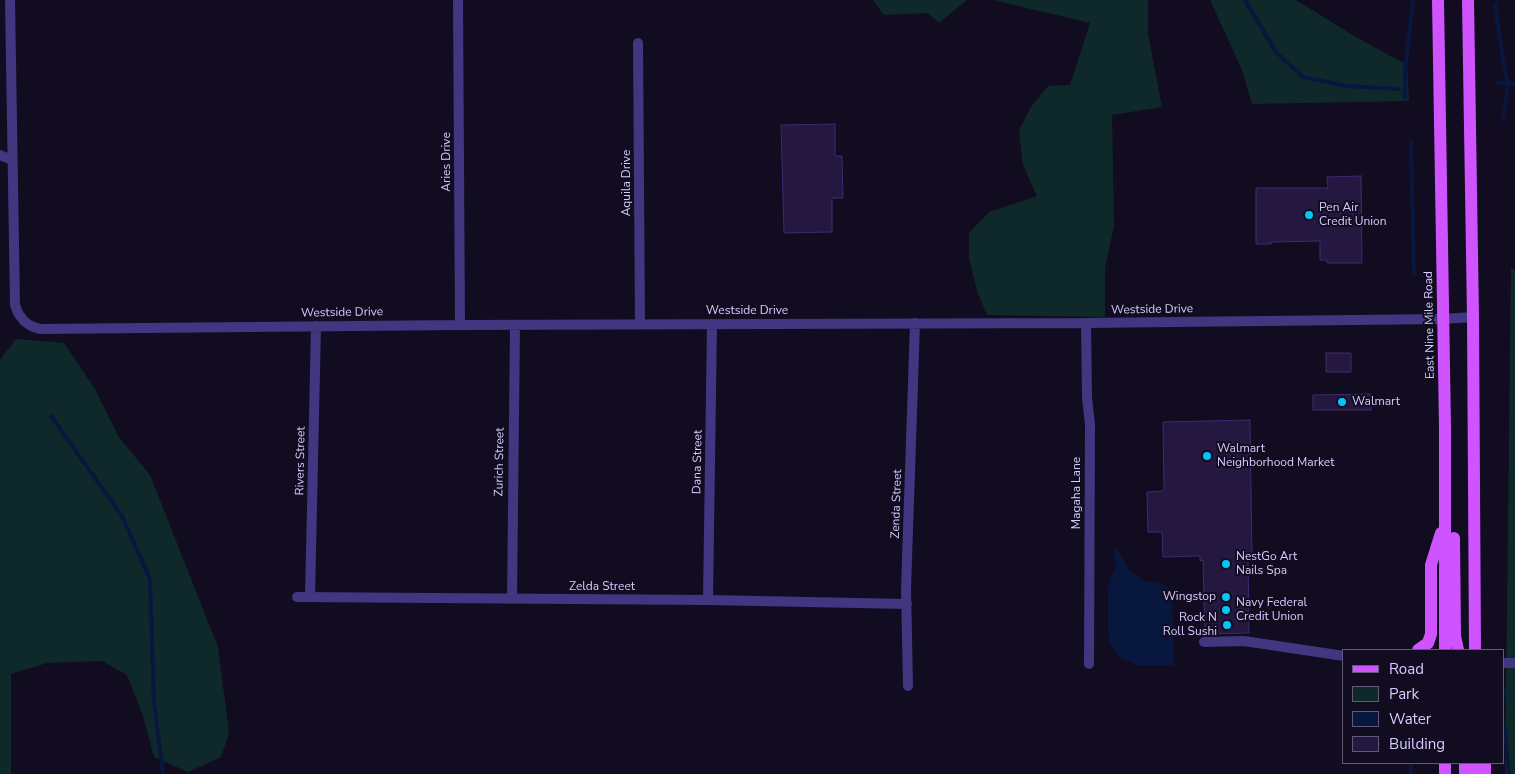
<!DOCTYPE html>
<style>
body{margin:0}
#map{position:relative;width:1515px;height:774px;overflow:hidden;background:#120c20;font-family:"Nunito Sans",sans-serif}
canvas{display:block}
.legend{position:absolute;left:1342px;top:649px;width:162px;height:115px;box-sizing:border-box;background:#120c20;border:1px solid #605979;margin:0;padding:6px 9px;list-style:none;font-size:15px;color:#d6ccff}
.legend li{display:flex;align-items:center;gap:10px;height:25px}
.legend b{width:25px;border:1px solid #605979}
</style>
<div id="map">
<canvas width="1515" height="774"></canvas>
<ul class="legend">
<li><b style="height:6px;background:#cf53ff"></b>Road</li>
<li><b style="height:14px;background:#0f292a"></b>Park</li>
<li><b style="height:14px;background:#08173d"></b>Water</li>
<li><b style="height:14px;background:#241841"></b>Building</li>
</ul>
</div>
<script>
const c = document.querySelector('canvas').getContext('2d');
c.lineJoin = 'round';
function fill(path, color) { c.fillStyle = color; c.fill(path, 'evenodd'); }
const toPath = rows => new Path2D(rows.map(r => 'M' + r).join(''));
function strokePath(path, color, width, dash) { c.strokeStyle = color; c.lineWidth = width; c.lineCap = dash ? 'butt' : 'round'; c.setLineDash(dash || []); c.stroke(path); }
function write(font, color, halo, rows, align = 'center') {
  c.font = font + ' "Nunito Sans",sans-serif'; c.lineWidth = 4; c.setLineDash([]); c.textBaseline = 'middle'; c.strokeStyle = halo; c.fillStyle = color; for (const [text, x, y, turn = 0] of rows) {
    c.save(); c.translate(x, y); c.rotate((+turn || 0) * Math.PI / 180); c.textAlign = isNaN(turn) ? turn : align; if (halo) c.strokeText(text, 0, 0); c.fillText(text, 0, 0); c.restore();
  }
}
const green = toPath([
 [873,0,967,0,939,23,928,13,884,15],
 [993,0,1148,0,1148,34,1162,107,1112,115,1114,226,1105,268,1105,317,987,315,977,291,969,258,969,233,989,212,1037,196,1023,165,1019,130,1031,107,1048,86,1070,85,1090,23],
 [1210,0,1296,0,1354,36,1407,65,1409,101,1252,104,1242,70],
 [1511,269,1515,269,1515,774,1505,774],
 [16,339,64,343,95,389,118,436,150,475,218,647,229,733,221,757,188,772,154,757,143,716,127,675,102,661,47,663,11,674,11,774,0,774,0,360]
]);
const water = toPath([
 [1114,549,1117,549,1129,570,1137,576,1144,581,1162,584,1168,587,1172,595,1174,666,1136,665,1120,657,1110,643,1108,631,1108,588,1112,574,1116,568]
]);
const stream = toPath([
 [1245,0,1276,52,1303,77,1347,86,1399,89],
 [1495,4,1504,68,1508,83,1503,118],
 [1498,83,1515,83],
 [1405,97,1405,71,1413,0],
 [1411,141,1414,274],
 [51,416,122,516,150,579,154,702,163,774],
 [1504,697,1504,690],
 [1504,724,1509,774],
 [1411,774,1411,763]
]);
const building = toPath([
 [835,124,835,156,842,156,843,198,832,198,832,232,784,233,781,125,835,124],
 [1361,176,1362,263,1327,263,1327,260,1320,260,1320,241,1271,242,1271,244,1256,244,1256,188,1328,188,1327,177,1361,176],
 [1326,353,1351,353,1351,372,1326,372,1326,353],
 [1370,394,1371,410,1313,410,1313,395,1370,394],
 [1250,420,1252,555,1248,555,1249,633,1205,634,1203,560,1200,561,1200,556,1163,557,1162,532,1148,532,1147,492,1164,491,1163,422,1250,420]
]);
const minor = toPath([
 [10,0,15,305,18,313,24,321,31,326,40,329,460,325,1086,323,1443,319,1473,317],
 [458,0,460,325],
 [638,43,640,324],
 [0,155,12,160],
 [1086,323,1087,398,1090,424,1089,664],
 [297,597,708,600,907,604],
 [310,597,316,326],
 [512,599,515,325],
 [708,600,712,324],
 [1204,642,1244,641,1344,656],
 [1504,663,1515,663],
 [908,686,906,589,915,323]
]);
const primary = toPath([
 [1438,0,1445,427,1445,650],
 [1468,0,1473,317,1475,650],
 [1454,538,1455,636,1458,650],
 [1418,650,1428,643,1431,634,1431,565,1441,533],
 [1445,763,1445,774],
 [1465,763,1465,774],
 [1475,763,1475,774],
 [1485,763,1485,774]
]);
const markers = [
 [1309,215,5,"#00c7f7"],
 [1342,402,5,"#00c7f7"],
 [1207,456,5,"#00c7f7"],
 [1226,564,5,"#00c7f7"],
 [1226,597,5,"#00c7f7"],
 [1226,610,5,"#00c7f7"],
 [1227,625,5,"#00c7f7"]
];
const streetNames = [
 ["Aries Drive",447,162,-90],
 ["Aquila Drive",627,183,-90],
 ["Westside Drive",1152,310,-1],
 ["Westside Drive",747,311],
 ["Westside Drive",342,313,-1],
 ["East Nine Mile Road",1430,325,-91],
 ["Rivers Street",301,461,-89],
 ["Zurich Street",500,462,-89],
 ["Dana Street",698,462,-89],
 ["Magaha Lane",1077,493,-90],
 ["Zenda Street",897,504,-88],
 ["Zelda Street",602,587]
];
const poiNames = [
 ["Pen Air",1319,208],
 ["Credit Union",1319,222],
 ["Walmart",1352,402],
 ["Walmart",1217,449],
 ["Neighborhood Market",1217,463],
 ["NestGo Art",1236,557],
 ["Nails Spa",1236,571],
 ["Wingstop",1216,597,"right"],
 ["Navy Federal",1236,603],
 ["Credit Union",1236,617],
 ["Rock N",1217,618,"right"],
 ["Roll Sushi",1217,632,"right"]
];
fill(green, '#0f292a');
fill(water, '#08173d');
strokePath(stream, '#08173d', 4);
fill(building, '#241841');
strokePath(building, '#3e2a6e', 1);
strokePath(minor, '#403780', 10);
strokePath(primary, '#cf53ff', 12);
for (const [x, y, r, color] of markers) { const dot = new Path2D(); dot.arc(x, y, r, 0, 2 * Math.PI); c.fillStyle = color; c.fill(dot); strokePath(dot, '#120c20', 2); }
write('12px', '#d6ccff', '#120c20', streetNames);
write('12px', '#d6ccff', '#120c20', poiNames, 'left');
</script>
